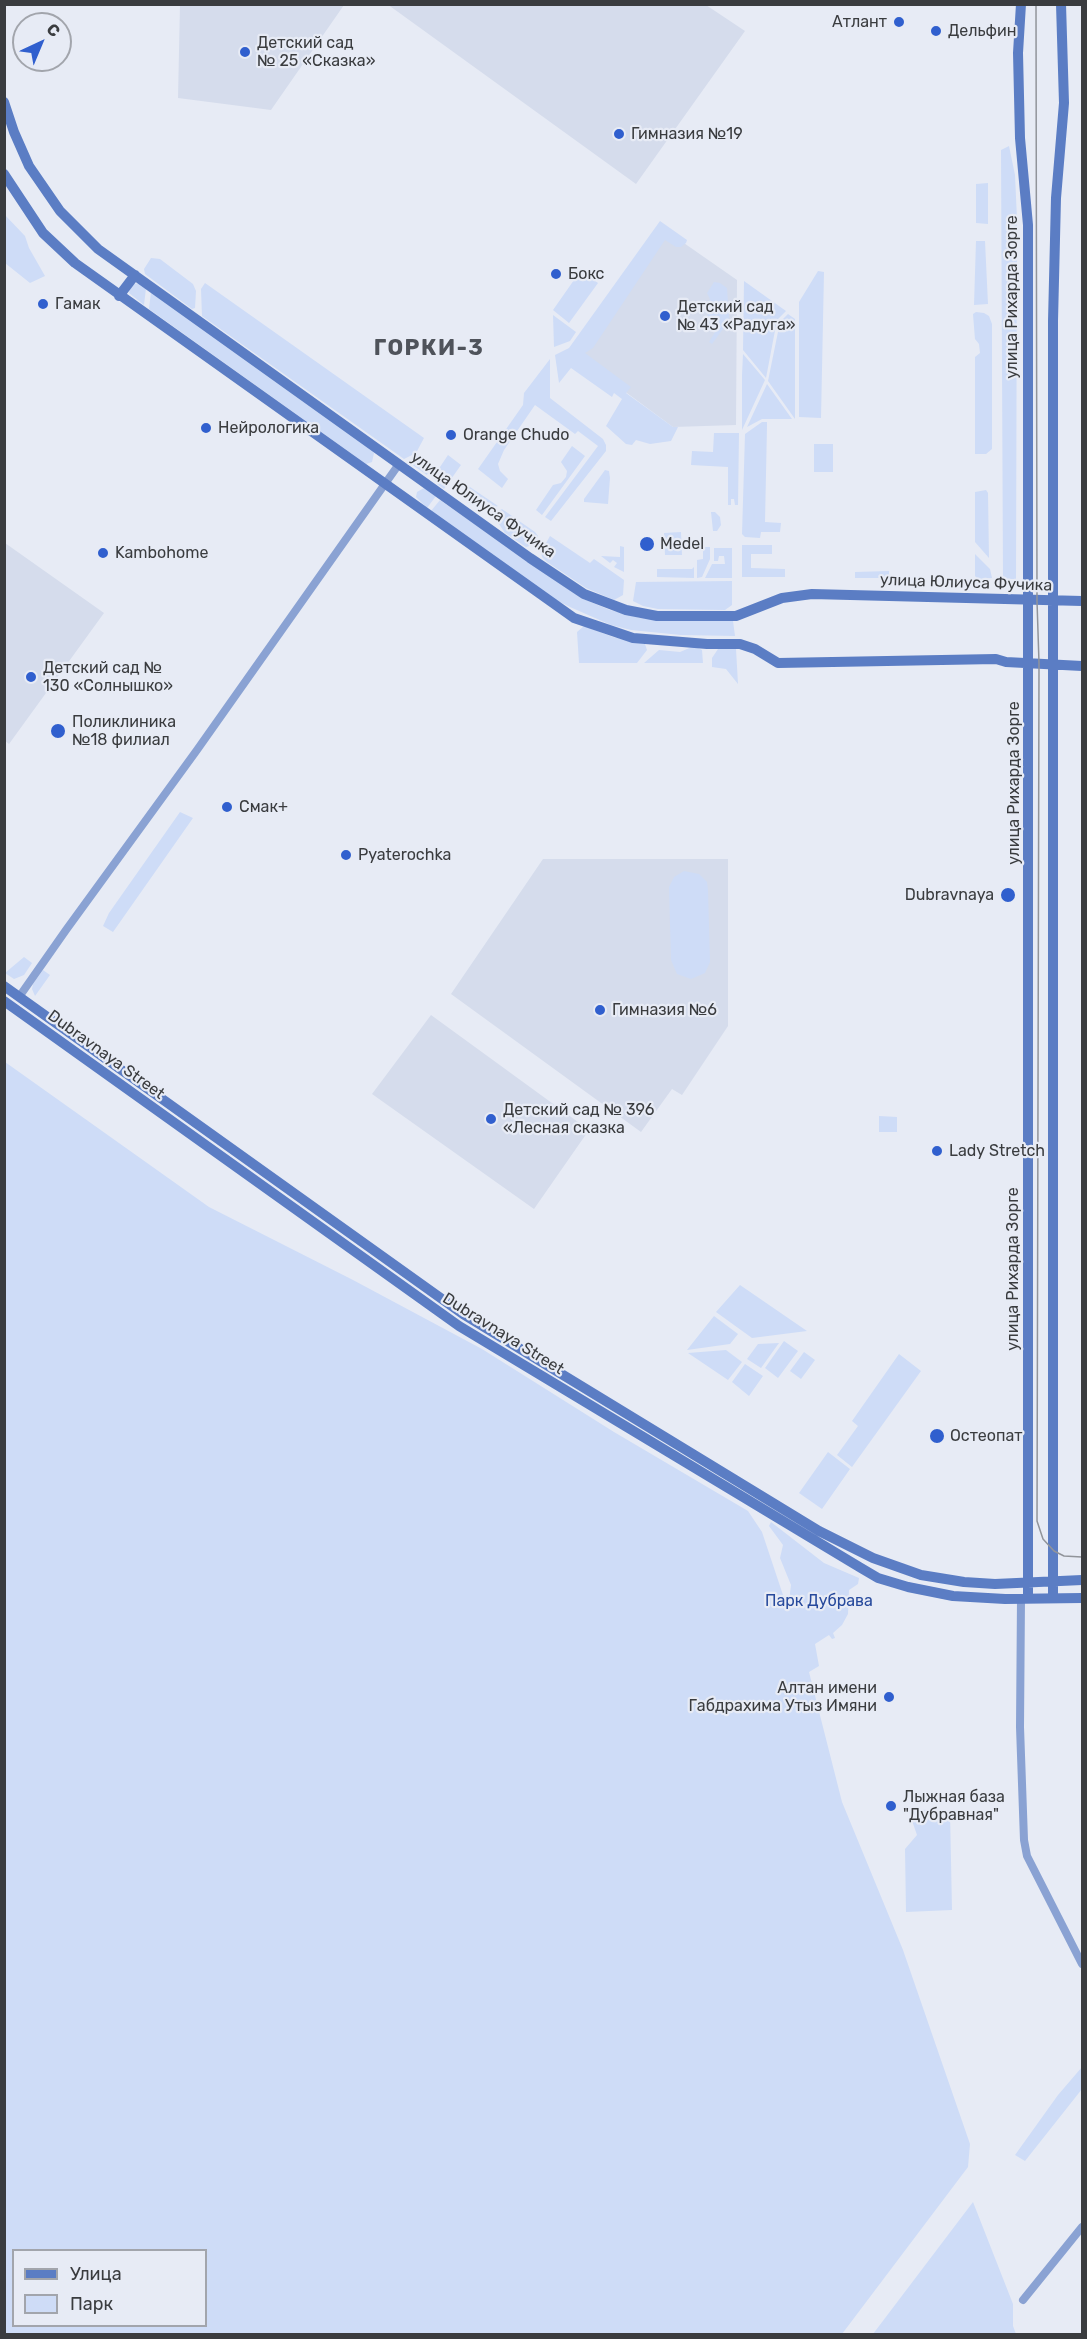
<!DOCTYPE html>
<meta charset="utf-8">
<style>
body{margin:0}
#map{position:relative;width:1087px;height:2339px;overflow:hidden;background:#e7ebf5;font-family:Rubik,sans-serif}
canvas{display:block}
.frame{position:absolute;inset:0;border:6px solid #3a3c3f;pointer-events:none}
.legend{position:absolute;left:12px;top:2249px;width:195px;height:78px;box-sizing:border-box;background:#e7ebf5;border:2px solid #a2a5ac;margin:0;padding:8px 10px;list-style:none;font-size:18px;color:#3a3c3f}
.legend li{display:flex;align-items:center;gap:12px;height:30px}
.legend b{width:30px;border:2px solid #a2a5ac}
.north{position:absolute;left:12px;top:12px;width:60px;height:60px;box-sizing:border-box;background:#e7ebf5;border:2px solid #a2a5ac;border-radius:50%;rotate:44deg;font-size:16px;font-weight:700;line-height:24px;text-align:center;color:#3a3c3f}
.north::after{content:'';display:block;margin:auto;width:21px;height:27px;background:#305fce;clip-path:polygon(50% 0,100% 100%,50% 72%,0 100%)}
</style>
<div id="map">
<canvas width="1087" height="2339"></canvas>
<div class="frame"></div>
<ul class="legend">
<li><b style="height:8px;background:#5b7dc4"></b>Улица</li>
<li><b style="height:16px;background:#cedcf7"></b>Парк</li>
</ul>
<div class="north">С</div>
</div>
<script>
const c = document.querySelector('canvas').getContext('2d');
c.lineJoin = 'round';
function fill(path, color) { c.fillStyle = color; c.fill(path, 'evenodd'); }
const toPath = rows => new Path2D(rows.map(r => 'M' + r).join(''));
function strokePath(path, color, width, dash) { c.strokeStyle = color; c.lineWidth = width; c.lineCap = dash ? 'butt' : 'round'; c.setLineDash(dash || []); c.stroke(path); }
function write(font, color, halo, rows, align = 'center') {
  c.font = font + ' Rubik,sans-serif'; c.lineWidth = 4.5; c.setLineDash([]); c.textBaseline = 'middle'; c.strokeStyle = halo; c.fillStyle = color; for (const [text, x, y, turn = 0] of rows) {
    c.save(); c.translate(x, y); c.rotate((+turn || 0) * Math.PI / 180); c.textAlign = isNaN(turn) ? turn : align; if (halo) c.strokeText(text, 0, 0); c.fillText(text, 0, 0); c.restore();
  }
}
const built = toPath([
 [387,4,706,5,745,31,636,184],
 [180,5,343,4,344,5,271,110,178,98],
 [658,225,737,280,736,425,673,427,570,351],
 [5,543,104,613,9,744,4,740],
 [543,859,728,859,728,1026,682,1095,672,1089,641,1132,451,994],
 [431,1015,589,1130,534,1209,372,1094]
]);
const green = toPath([
 [1009,146,1015,175,1017,219,1016,579,1005,579,1003,577,1001,150],
 [988,183,988,224,976,223,976,184],
 [4,214,25,236,29,248,45,276,30,283,5,263],
 [660,221,687,240,686,243,681,247,676,247,665,240,593,348,585,353,631,387,626,393,673,427,678,427,671,441,650,444,636,440,632,445,626,444,606,426,622,399,614,393,612,397,571,368,559,383,555,355,569,348],
 [976,241,985,241,988,304,974,305],
 [151,258,160,259,193,284,196,291,195,308,192,309,145,274,144,269],
 [581,270,598,283,569,323,553,310],
 [818,271,824,272,821,418,799,417,799,302],
 [744,281,786,311,777,320,766,378,743,350],
 [714,282,720,283,727,288,729,317,728,322,712,344,709,342,715,332,703,322,714,306,708,302,710,299,707,293],
 [139,283,146,288,144,305,129,293,130,287,134,284],
 [205,283,424,438,416,453,404,459,202,316,201,289],
 [151,292,372,450,374,453,372,462,366,464,149,309],
 [976,312,984,313,989,316,992,324,992,449,986,454,975,454,975,357,980,353,979,344,975,339,973,314],
 [788,314,795,319,795,419,768,381,780,322],
 [553,315,576,332,570,341,554,347],
 [743,354,765,380,742,430,742,375],
 [550,359,550,398,603,439,606,445,606,451,551,521,545,517,598,446,578,431,575,434,535,405,504,450,498,464,500,471,508,479,502,488,478,469,523,405,524,393],
 [767,384,792,419,762,419,747,427],
 [762,422,767,422,767,426,765,522,781,523,780,532,761,532,760,538,745,537,742,534,745,434],
 [714,433,739,433,738,505,735,505,734,499,731,499,731,505,728,505,728,467,691,465,692,451,713,452],
 [814,444,833,444,833,472,814,472],
 [572,446,585,456,542,515,536,510,553,485,561,483,566,477,567,471,561,462],
 [448,455,461,465,444,489,437,484,434,476],
 [419,457,429,462,431,466,427,475,411,464],
 [605,470,609,471,610,478,608,504,584,502,584,499],
 [466,486,470,487,498,506,495,507,479,496,476,499,462,490],
 [424,488,436,496,427,508,416,497,417,492],
 [986,490,988,493,989,558,975,542,975,492],
 [440,500,581,598,610,610,640,618,733,621,735,636,681,635,631,630,611,625,570,607,556,600,431,511],
 [502,509,535,532,538,536,533,545,526,547,505,533,499,524,503,518,495,513],
 [711,512,715,512,720,517,721,525,717,531,713,531],
 [681,532,682,555,665,555,664,533],
 [550,536,590,563,594,559,624,580,623,595,614,600,586,588,547,562,542,557,541,552],
 [742,545,772,545,772,554,751,554,751,568,785,569,785,577,742,577],
 [620,546,624,547,624,572,614,567,617,563,613,560,610,563,601,556,620,557],
 [703,547,710,547,710,559,702,577,697,578,697,560,703,559],
 [714,548,732,548,732,578,705,578,712,564,725,564,724,556,719,556,718,561,714,561],
 [975,554,990,569,992,578,978,579,975,576],
 [694,567,694,578,657,577,657,569,692,569],
 [889,571,889,578,855,578,855,572],
 [732,581,732,605,725,610,658,609,643,606,633,601,636,582],
 [584,626,613,637,645,644,647,650,637,663,579,663,577,632],
 [694,646,702,650,703,663,644,663,659,650,680,652],
 [718,649,736,649,738,684,726,669,712,667,712,658],
 [180,812,193,818,113,932,103,926,109,913],
 [684,871,699,874,707,882,708,890,710,962,705,973,691,979,677,974,671,960,669,887,674,877],
 [24,957,32,963,24,975,14,979,5,973],
 [43,970,50,975,35,996,32,989,33,984],
 [5,1062,209,1207,353,1280,482,1349,614,1432,748,1511,762,1532,788,1610,791,1585,780,1558,783,1545,769,1526,771,1522,824,1563,859,1578,858,1584,849,1590,848,1614,842,1625,833,1633,835,1638,832,1639,829,1635,815,1644,819,1666,809,1672,842,1802,903,1950,970,2144,968,2167,842,2334,5,2334],
 [14,2250,206,2250,206,2326,14,2326],
 [879,1116,897,1117,897,1132,879,1132],
 [740,1285,807,1331,752,1338,716,1312],
 [714,1316,738,1334,730,1344,687,1350],
 [784,1341,798,1351,778,1378,765,1368],
 [779,1343,761,1368,747,1359,758,1344],
 [726,1350,742,1362,728,1380,688,1353],
 [804,1352,815,1360,801,1379,790,1371],
 [899,1354,921,1371,852,1467,837,1455,858,1426,852,1421],
 [745,1364,763,1376,749,1396,732,1382],
 [828,1452,850,1469,822,1509,799,1493],
 [908,1809,950,1811,952,1910,906,1912,905,1849,917,1835],
 [1082,2067,1082,2089,1025,2161,1015,2155,1058,2095],
 [973,2202,1013,2304,1013,2326,1016,2334,873,2334]
]);
const street = toPath([
 [19,997,66,930,197,750,399,464],
 [1021,1598,1020,1727,1024,1840,1027,1856,1082,1964],
 [1023,2300,1082,2227]
]);
const secondary = toPath([
 [1021,4,1018,53,1020,138,1028,225,1028,1598],
 [4,102,14,132,29,166,60,211,98,249,530,558,584,594,626,610,657,616,736,616,782,598,812,594,1082,601],
 [4,174,43,233,75,263,574,618,633,638,707,644,740,644,755,649,778,663,996,659,1006,662,1082,666],
 [119,296,135,275],
 [4,986,463,1314,819,1531,873,1558,921,1575,964,1582,995,1584,1082,1580],
 [4,1001,459,1326,861,1568,878,1578,908,1587,953,1596,1005,1599,1082,1598],
 [1053,1598,1053,321,1056,198,1064,103,1061,4]
]);
const tram = toPath([
 [1036,4,1037,601,1039,663,1037,1521,1043,1539,1054,1551,1064,1556,1082,1557]
]);
const markers = [
 [899,22,6,"#305fce"],
 [936,31,6,"#305fce"],
 [245,52,6,"#305fce"],
 [619,134,6,"#305fce"],
 [556,274,6,"#305fce"],
 [43,304,6,"#305fce"],
 [665,316,6,"#305fce"],
 [206,428,6,"#305fce"],
 [451,435,6,"#305fce"],
 [647,544,8,"#305fce"],
 [103,553,6,"#305fce"],
 [31,677,6,"#305fce"],
 [58,731,8,"#305fce"],
 [227,807,6,"#305fce"],
 [346,855,6,"#305fce"],
 [1008,895,8,"#305fce"],
 [600,1010,6,"#305fce"],
 [491,1119,6,"#305fce"],
 [937,1151,6,"#305fce"],
 [937,1436,8,"#305fce"],
 [889,1697,6,"#305fce"],
 [891,1806,6,"#305fce"]
];
const poiNames = [
 ["Атлант",887,22,"right"],
 ["Дельфин",948,31],
 ["Детский сад",257,43],
 ["№ 25 «Сказка»",257,61],
 ["Гимназия №19",631,134],
 ["Бокс",568,274],
 ["Гамак",55,304],
 ["Детский сад",677,307],
 ["№ 43 «Радуга»",677,325],
 ["Нейрологика",218,428],
 ["Orange Chudo",463,435],
 ["Medel",660,544],
 ["Kambohome",115,553],
 ["Детский сад №",43,668],
 ["130 «Солнышко»",43,686],
 ["Поликлиника",72,722],
 ["№18 филиал",72,740],
 ["Смак+",239,807],
 ["Pyaterochka",358,855],
 ["Dubravnaya",994,895,"right"],
 ["Гимназия №6",612,1010],
 ["Детский сад № 396",503,1110],
 ["«Лесная сказка",503,1128],
 ["Lady Stretch",949,1151],
 ["Остеопат",950,1436],
 ["Алтан имени",877,1688,"right"],
 ["Габдрахима Утыз Имяни",877,1706,"right"],
 ["Лыжная база",903,1797],
 ["\"Дубравная\"",903,1815]
];
const streetNames = [
 ["улица Рихарда Зорге",1012,297,-90],
 ["улица Юлиуса Фучика",483,505,35],
 ["улица Юлиуса Фучика",966,583,2],
 ["улица Рихарда Зорге",1014,783,-90],
 ["Dubravnaya Street",106,1055,36],
 ["улица Рихарда Зорге",1013,1269,-90],
 ["Dubravnaya Street",503,1334,32]
];
const parkNames = [
 ["Парк Дубрава",819,1601]
];
const districtNames = [
 ["ГОРКИ-3",429,349]
];
fill(built, '#d5dcec');
fill(green, '#cedcf7');
strokePath(street, '#8aa2d3', 8);
strokePath(secondary, '#5b7dc4', 10);
strokePath(tram, '#91949a', 1.5);
for (const [x, y, r, color] of markers) { const dot = new Path2D(); dot.arc(x, y, r, 0, 2 * Math.PI); c.fillStyle = color; c.fill(dot); strokePath(dot, '#e7ebf5', 2); }
write('16px', '#3a3c3f', '#e7ebf5', poiNames, 'left');
write('16px', '#3a3c3f', '#e7ebf5', streetNames);
write('16px', '#26499c', '#e7ebf5', parkNames);
c.letterSpacing = '1.5px';
write('bold 22px', '#4f535b', '#e7ebf5', districtNames);
c.letterSpacing = '0px';
</script>
